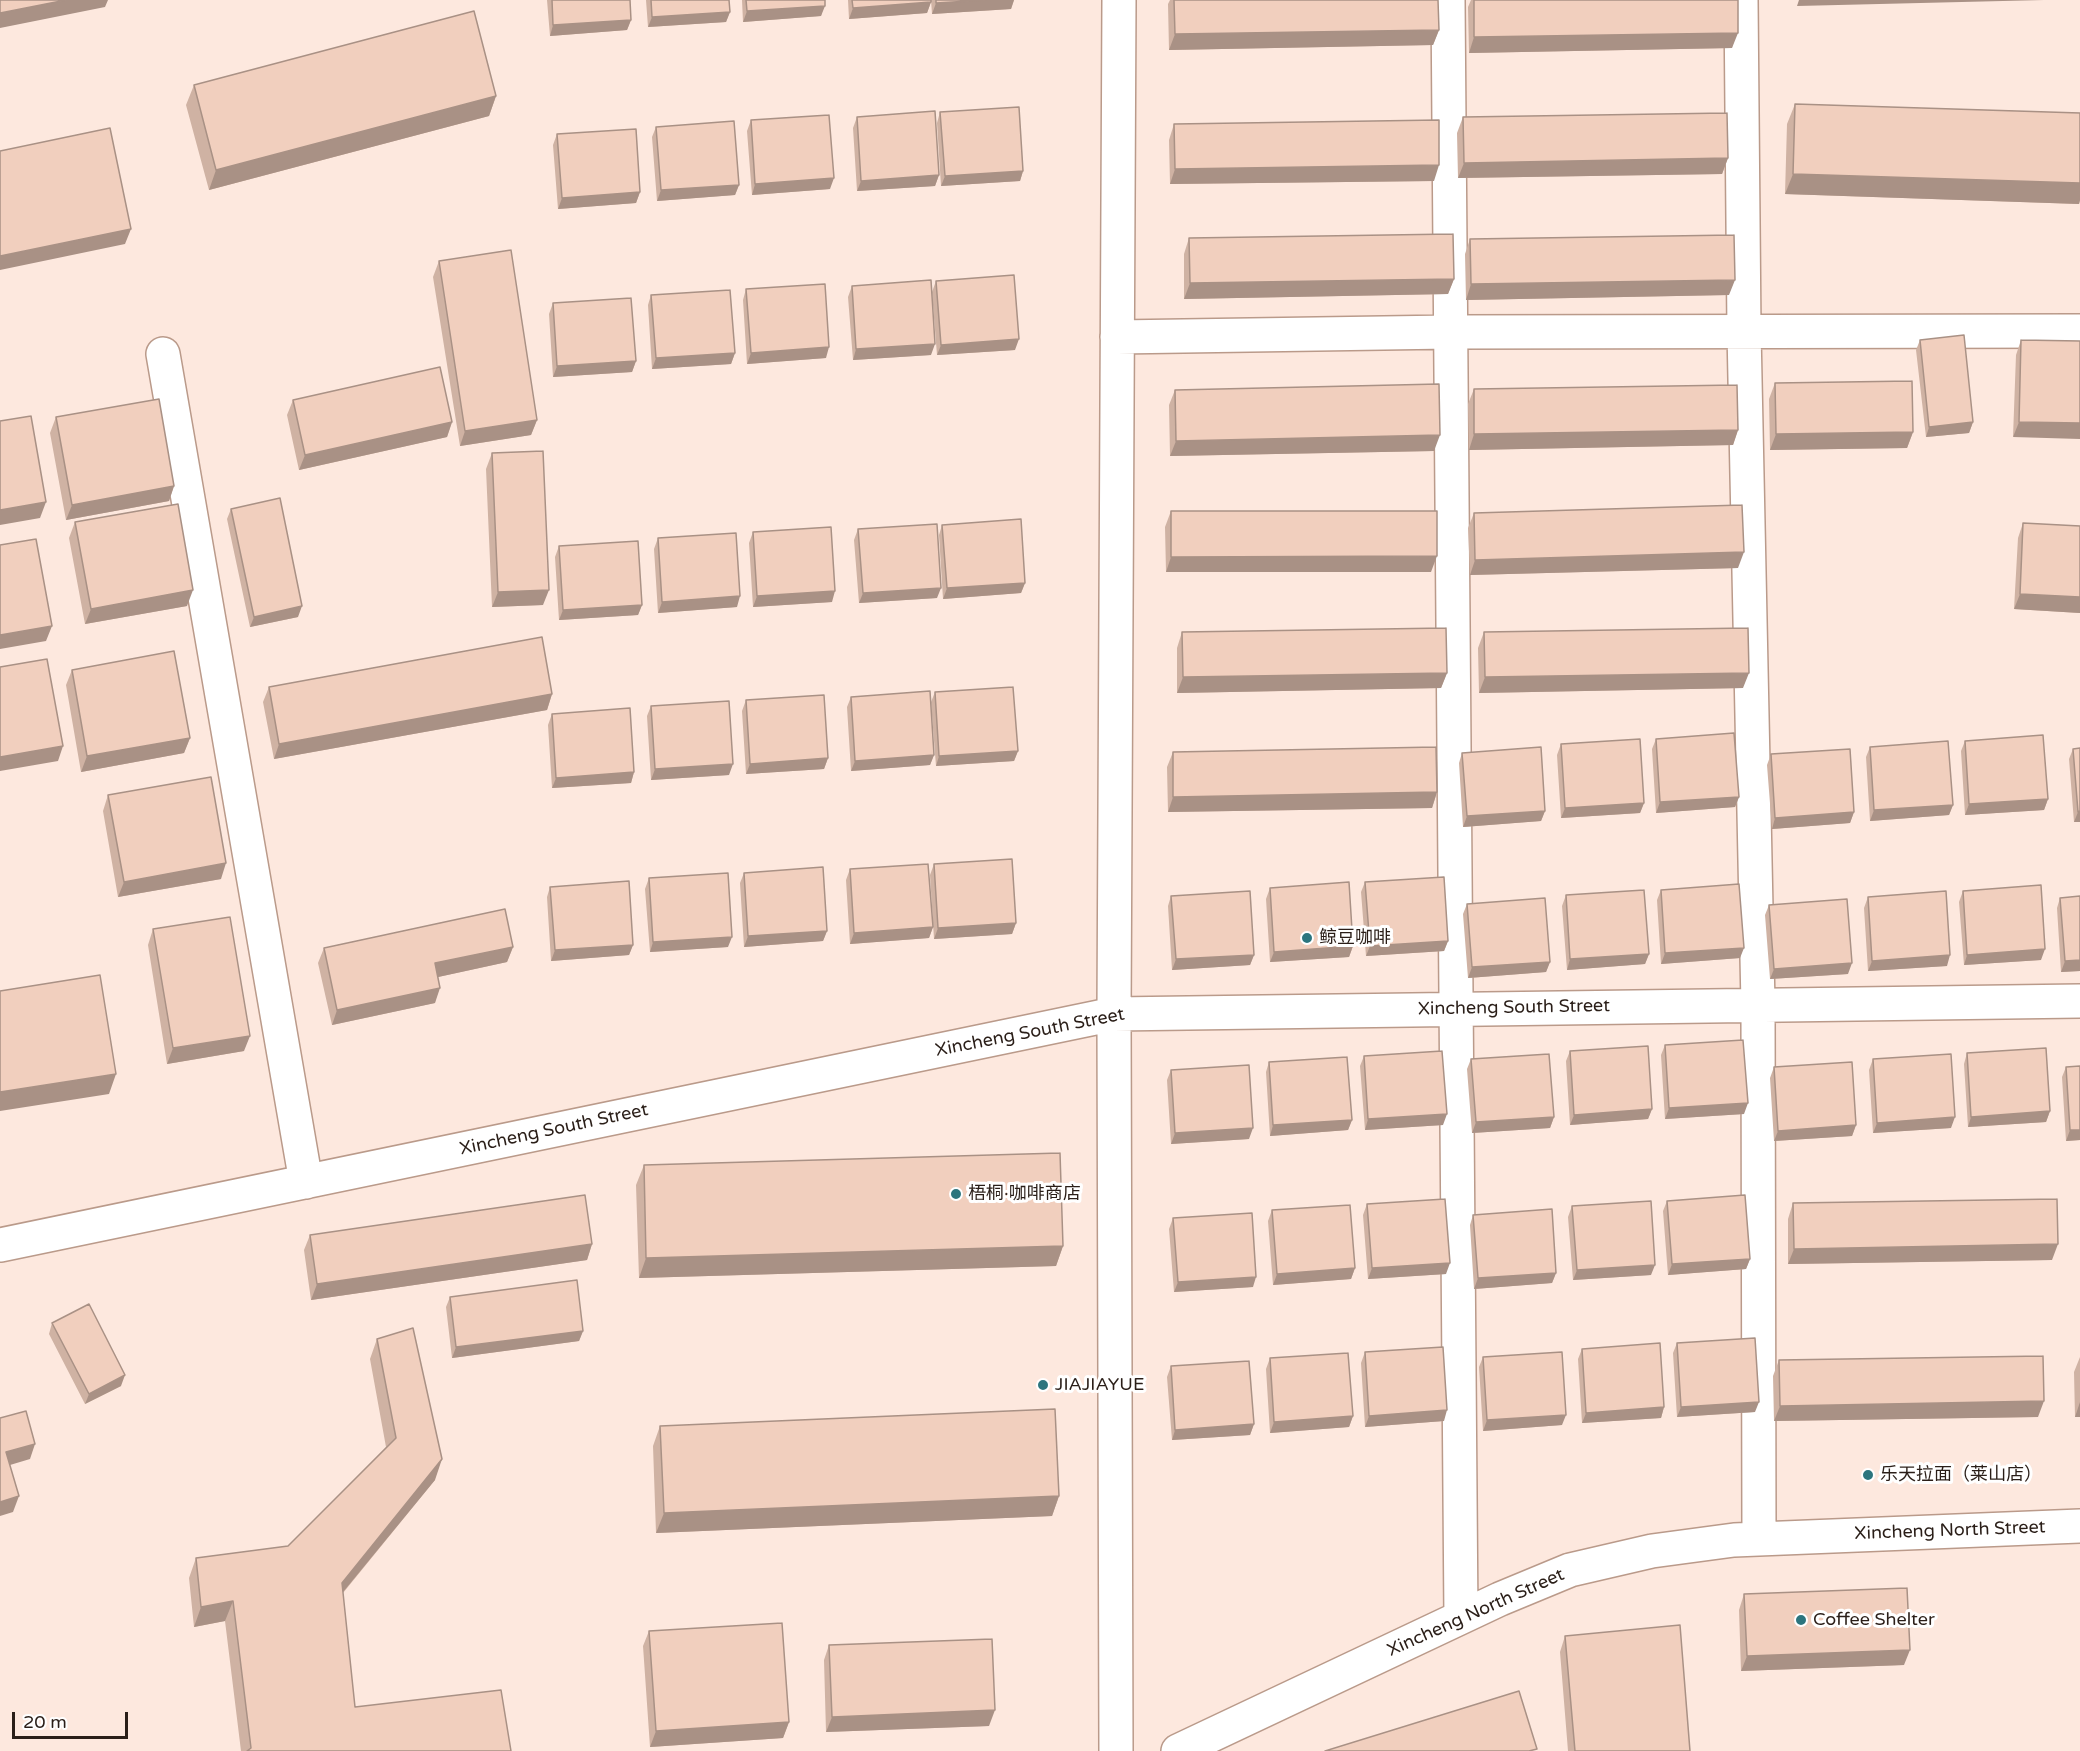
<!DOCTYPE html>
<meta charset="utf-8">
<style>
body{margin:0}
#map{position:relative;width:2080px;height:1751px;overflow:hidden;background:#fde8de;font-family:"Varela Round",sans-serif}
canvas{display:block}
.scale{position:absolute;left:12px;top:1712px;width:116px;height:27px;box-sizing:border-box;border:3px solid #2a1e18;border-top:0;padding-left:8px;font-size:18px;line-height:21px;white-space:nowrap;color:#2a1e18;-webkit-text-stroke:4px #fff;paint-order:stroke}
</style>
<div id="map">
<canvas width="2080" height="1751"></canvas>
<div class="scale">20 m</div>
</div>
<script>
const c = document.querySelector('canvas').getContext('2d');
c.lineJoin = 'round';
const toPath = rows => new Path2D(rows.map(r => 'M' + r).join(''));
function strokePath(path, color, width, dash) { c.strokeStyle = color; c.lineWidth = width; c.lineCap = dash ? 'butt' : 'round'; c.setLineDash(dash || []); c.stroke(path); }
function fill(path, color) { c.fillStyle = color; c.fill(path, 'evenodd'); }
function write(font, color, halo, rows, align = 'center') {
  c.font = font + ' "Varela Round","Noto Sans SC",sans-serif'; c.lineWidth = 6; c.setLineDash([]); c.textBaseline = 'middle'; c.strokeStyle = halo; c.fillStyle = color; for (const [text, x, y, turn = 0] of rows) {
    c.save(); c.translate(x, y); c.rotate((+turn || 0) * Math.PI / 180); c.textAlign = isNaN(turn) ? turn : align; if (halo) c.strokeText(text, 0, 0); c.fillText(text, 0, 0); c.restore();
  }
}
const minor = toPath([
 [1448,0,1461,1617],
 [1741,0,1744,331,1758,1005,1759,1539],
 [1117,337,1450,332,2080,331],
 [163,354,306,1182],
 [0,1245,1114,1014,2080,1001],
 [1116,1751,1114,1014,1119,0],
 [1178,1751,1500,1599,1570,1570,1652,1551,1734,1540,2080,1526]
]);
const wall = toPath([
 [547,0,630,0,631,20,627,30,550,36],
 [646,0,729,0,730,12,726,22,648,27],
 [742,0,825,0,821,16,743,22],
 [848,0,931,0,931,2,927,13,849,19],
 [931,0,1014,0,1011,9,932,14],
 [1170,0,1438,0,1439,30,1433,45,1169,50,1168,4],
 [1471,0,1738,0,1732,48,1469,53,1468,7],
 [194,85,496,96,489,116,209,190,186,105],
 [1795,104,2080,113,2080,200,2079,204,1785,194,1787,124],
 [940,112,1023,171,1020,181,941,186,937,123],
 [857,117,939,175,935,186,857,191,853,128],
 [1463,117,1728,158,1722,174,1458,178,1457,133],
 [751,120,830,189,752,195,747,131],
 [1174,124,1434,181,1170,184,1169,140],
 [656,127,739,185,735,195,657,201,652,137],
 [557,134,640,192,636,203,558,209,553,145],
 [1189,238,1454,279,1448,294,1184,299,1184,254],
 [1470,239,1729,295,1466,300,1465,254],
 [439,261,537,420,531,435,460,446,433,277],
 [936,281,1015,350,937,355,932,292],
 [852,286,931,355,853,360,848,297],
 [746,289,826,358,747,364,743,300],
 [651,295,735,353,731,364,652,369,648,305],
 [553,303,636,361,632,372,553,377,549,314],
 [1920,340,1973,422,1969,433,1926,437,1916,350],
 [2021,340,2080,341,2013,437,2016,355],
 [1775,383,1913,432,1907,448,1770,450,1769,399],
 [1474,389,1738,430,1733,445,1469,450,1468,404],
 [1175,390,1434,451,1170,456,1169,405],
 [293,400,452,422,447,437,299,470,287,415],
 [56,417,174,486,169,501,66,520,50,433],
 [492,453,543,605,492,607,486,469],
 [231,509,298,617,250,627,227,519],
 [1171,511,1431,572,1166,572,1165,527],
 [1474,513,1738,568,1470,575,1468,528],
 [75,522,187,606,85,624,69,538],
 [2023,523,2080,526,2080,613,2014,609,2018,538],
 [942,525,1025,583,1021,593,943,599,939,535],
 [858,529,937,598,859,603,854,540],
 [753,532,832,602,753,607,749,543],
 [658,538,737,607,658,613,654,549],
 [559,546,642,605,638,615,559,620,555,557],
 [1182,632,1447,673,1441,688,1177,693,1177,648],
 [1484,632,1743,688,1479,693,1478,648],
 [72,670,190,738,184,753,81,772,66,685],
 [269,687,552,694,547,710,274,759,263,702],
 [935,692,1018,751,1014,761,936,766,931,702],
 [851,697,934,755,930,765,851,771,847,707],
 [746,700,828,758,824,769,746,774,742,711],
 [651,706,729,775,651,780,647,716],
 [552,714,634,772,631,783,552,788,548,725],
 [1656,739,1739,797,1735,807,1656,813,1652,749],
 [1965,741,2048,799,2044,810,1965,815,1961,751],
 [1561,744,1644,803,1640,813,1561,818,1557,755],
 [1870,747,1953,805,1949,815,1870,821,1866,757],
 [2073,749,2080,822,2074,822,2069,759],
 [1173,752,1437,792,1432,808,1168,812,1167,767],
 [1462,753,1545,811,1541,821,1463,827,1459,763],
 [1771,754,1854,812,1850,823,1772,829,1767,765],
 [108,795,221,879,118,897,103,811],
 [934,864,1016,923,1012,934,934,939,930,875],
 [850,869,933,927,929,938,850,944,846,880],
 [744,873,827,931,823,941,744,947,740,883],
 [649,878,728,947,650,952,645,889],
 [1365,882,1448,941,1444,951,1366,956,1361,892],
 [550,887,633,945,629,955,551,961,547,897],
 [1270,888,1353,946,1349,957,1270,962,1266,899],
 [1661,890,1740,958,1661,964,1657,900],
 [1963,891,2041,960,1964,965,1959,902],
 [1566,895,1649,954,1645,964,1567,970,1562,906],
 [1171,896,1254,955,1250,965,1172,970,1168,906],
 [2080,896,2080,971,2061,972,2057,908,2060,898],
 [1868,897,1947,966,1868,971,1864,908],
 [1467,904,1550,962,1546,972,1468,978,1463,914],
 [1769,905,1848,974,1770,979,1765,915],
 [153,929,244,1051,167,1064,148,945],
 [513,947,507,962,438,977,435,1003,332,1025,318,963,324,948],
 [1665,1045,1744,1114,1665,1119,1661,1055],
 [1570,1051,1652,1109,1648,1119,1570,1125,1566,1061],
 [1967,1053,2050,1111,2046,1122,1968,1127,1964,1064],
 [1364,1056,1443,1125,1365,1130,1360,1066],
 [1471,1059,1554,1117,1550,1128,1472,1133,1467,1069],
 [1873,1059,1951,1128,1873,1133,1869,1070],
 [1269,1062,1352,1120,1348,1130,1270,1136,1266,1072],
 [1774,1067,1856,1125,1852,1136,1774,1141,1770,1078],
 [2066,1067,2080,1140,2066,1141,2062,1077],
 [1171,1070,1249,1139,1171,1144,1167,1080],
 [644,1165,1063,1246,1056,1266,639,1278,636,1185],
 [1667,1201,1750,1259,1746,1269,1668,1275,1663,1211],
 [1793,1203,2052,1260,1788,1264,1788,1219],
 [1367,1204,1446,1274,1368,1279,1363,1215],
 [1572,1206,1651,1275,1573,1280,1568,1217],
 [1272,1210,1355,1268,1351,1279,1273,1285,1268,1221],
 [1473,1215,1556,1273,1552,1283,1474,1289,1470,1225],
 [1173,1218,1253,1287,1174,1292,1169,1229],
 [310,1235,592,1244,587,1260,311,1300,304,1250],
 [450,1297,583,1331,579,1341,452,1358,446,1307],
 [52,1323,121,1386,85,1404,49,1334],
 [377,1339,435,1480,343,1593,355,1707,511,1751,241,1751,225,1621,194,1627,189,1578,196,1558,288,1546,386,1447,370,1359],
 [1677,1343,1755,1412,1677,1417,1673,1353],
 [1582,1349,1664,1407,1661,1418,1582,1423,1578,1359],
 [1365,1352,1444,1421,1365,1427,1361,1363],
 [1483,1357,1562,1425,1483,1431,1479,1367],
 [2080,1357,2080,1417,2075,1417,2074,1372],
 [1270,1358,1353,1416,1349,1427,1270,1433,1266,1369],
 [1779,1360,2038,1417,1774,1421,1773,1376],
 [1171,1366,1254,1424,1250,1435,1172,1440,1167,1377],
 [660,1426,1059,1496,1052,1516,656,1533,653,1446],
 [1744,1594,1904,1665,1741,1671,1739,1610],
 [649,1631,789,1722,783,1738,650,1747,643,1646],
 [1565,1636,1690,1751,1568,1751,1560,1652],
 [829,1645,989,1726,826,1732,824,1660]
]);
const shadedWall = toPath([
 [66,0,108,0,105,7,0,28,0,13],
 [986,0,1014,0,1011,9,932,14,936,3],
 [1799,0,2044,0,1797,6],
 [931,2,927,13,849,19,853,8],
 [825,6,821,16,743,22,747,11],
 [730,12,726,22,648,27,652,17],
 [631,20,627,30,550,36,553,25],
 [1439,30,1433,45,1169,50,1175,34],
 [1738,33,1732,48,1469,53,1474,37],
 [496,96,489,116,209,190,216,170],
 [1728,158,1722,174,1458,178,1464,163],
 [1439,165,1434,181,1170,184,1175,169],
 [1023,171,1020,181,941,186,945,176],
 [1793,174,2080,183,2080,200,2079,204,1785,194],
 [939,175,935,186,857,191,861,181],
 [834,178,830,189,752,195,755,184],
 [739,185,735,195,657,201,661,190],
 [640,192,636,203,558,209,562,198],
 [131,229,125,244,0,270,0,256],
 [1454,279,1448,294,1184,299,1190,283],
 [1735,280,1729,295,1466,300,1471,284],
 [1019,339,1015,350,937,355,941,345],
 [935,344,931,355,853,360,856,349],
 [829,347,826,358,747,364,751,353],
 [735,353,731,364,652,369,656,358],
 [636,361,632,372,553,377,557,366],
 [537,420,531,435,460,446,465,431],
 [452,422,447,437,299,470,305,455],
 [1973,422,1969,433,1926,437,1929,427],
 [2019,422,2080,423,2080,439,2013,437],
 [1738,430,1733,445,1469,450,1474,434],
 [1913,432,1907,448,1770,450,1776,434],
 [1440,435,1434,451,1170,456,1176,441],
 [174,486,169,501,66,520,72,505],
 [46,502,40,518,0,525,0,510],
 [1744,552,1738,568,1470,575,1475,560],
 [1437,556,1431,572,1166,572,1171,557],
 [1025,583,1021,593,943,599,947,588],
 [941,588,937,598,859,603,863,593],
 [193,590,187,606,85,624,91,609],
 [549,590,543,605,492,607,498,592],
 [835,591,832,602,753,607,757,596],
 [2020,594,2080,597,2080,613,2014,609],
 [740,596,737,607,658,613,662,602],
 [642,605,638,615,559,620,563,610],
 [302,606,298,617,250,627,254,617],
 [52,626,46,641,0,649,0,635],
 [1447,673,1441,688,1177,693,1183,677],
 [1749,673,1743,688,1479,693,1485,677],
 [552,694,547,710,274,759,279,744],
 [190,738,184,753,81,772,87,756],
 [63,746,58,761,0,771,0,757],
 [1018,751,1014,761,936,766,939,756],
 [934,755,930,765,851,771,855,761],
 [828,758,824,769,746,774,750,764],
 [733,764,729,775,651,780,655,769],
 [634,772,631,783,552,788,556,778],
 [1437,792,1432,808,1168,812,1173,797],
 [1739,797,1735,807,1656,813,1660,802],
 [2048,799,2044,810,1965,815,1969,804],
 [1644,803,1640,813,1561,818,1565,808],
 [1953,805,1949,815,1870,821,1874,810],
 [1545,811,1541,821,1463,827,1467,816],
 [2080,811,2080,822,2074,822,2078,812],
 [1854,812,1850,823,1772,829,1775,818],
 [226,863,221,879,118,897,124,882],
 [1016,923,1012,934,934,939,938,928],
 [933,927,929,938,850,944,854,933],
 [827,931,823,941,744,947,748,936],
 [732,937,728,947,650,952,653,942],
 [1448,941,1444,951,1366,956,1370,946],
 [633,945,629,955,551,961,555,950],
 [1353,946,1349,957,1270,962,1274,952],
 [513,947,507,962,429,979,435,963],
 [1744,948,1740,958,1661,964,1665,953],
 [2045,949,2041,960,1964,965,1967,955],
 [1649,954,1645,964,1567,970,1570,959],
 [1254,955,1250,965,1172,970,1176,959],
 [1950,955,1947,966,1868,971,1872,961],
 [2080,960,2080,971,2061,972,2065,961],
 [1550,962,1546,972,1468,978,1472,967],
 [1852,963,1848,974,1770,979,1774,969],
 [440,988,435,1003,332,1025,337,1010],
 [250,1036,244,1051,167,1064,173,1048],
 [116,1074,109,1094,0,1111,0,1092],
 [1748,1103,1744,1114,1665,1119,1669,1108],
 [1652,1109,1648,1119,1570,1125,1574,1115],
 [2050,1111,2046,1122,1968,1127,1971,1117],
 [1447,1114,1443,1125,1365,1130,1368,1119],
 [1554,1117,1550,1128,1472,1133,1476,1122],
 [1955,1117,1951,1128,1873,1133,1877,1123],
 [1352,1120,1348,1130,1270,1136,1273,1125],
 [1856,1125,1852,1136,1774,1141,1778,1131],
 [1253,1128,1249,1139,1171,1144,1175,1133],
 [2070,1130,2080,1130,2080,1140,2066,1141],
 [592,1244,587,1260,311,1300,317,1284],
 [2058,1244,2052,1260,1788,1264,1794,1249],
 [1063,1246,1056,1266,639,1278,646,1258],
 [1750,1259,1746,1269,1668,1275,1672,1264],
 [1450,1263,1446,1274,1368,1279,1372,1268],
 [1655,1265,1651,1275,1573,1280,1577,1270],
 [1355,1268,1351,1279,1273,1285,1277,1274],
 [1556,1273,1552,1283,1474,1289,1478,1278],
 [1256,1277,1253,1287,1174,1292,1178,1282],
 [583,1331,579,1341,452,1358,456,1347],
 [125,1375,121,1386,85,1404,89,1394],
 [2044,1401,2038,1417,1774,1421,1780,1406],
 [1759,1402,1755,1412,1677,1417,1681,1407],
 [2080,1402,2080,1417,2075,1417],
 [1664,1407,1661,1418,1582,1423,1586,1413],
 [1447,1410,1444,1421,1365,1427,1369,1416],
 [1566,1415,1562,1425,1483,1431,1487,1420],
 [1353,1416,1349,1427,1270,1433,1274,1422],
 [1254,1424,1250,1435,1172,1440,1175,1430],
 [35,1444,30,1459,0,1468,6,1452],
 [442,1459,435,1480,334,1603,342,1583],
 [19,1496,13,1512,0,1516,0,1502],
 [1059,1496,1052,1516,656,1533,664,1513],
 [233,1601,225,1621,194,1627,201,1607],
 [1910,1650,1904,1665,1741,1671,1747,1656],
 [995,1710,989,1726,826,1732,832,1717],
 [789,1722,783,1738,650,1747,656,1731]
]);
const building = toPath([
 [0,0,66,0,0,13,0,0],
 [552,0,630,0,631,20,553,25,552,0],
 [651,0,729,0,730,12,652,17,651,0],
 [746,0,825,0,825,6,747,11,746,0],
 [852,0,931,0,931,2,853,8,852,0],
 [936,0,986,0,936,3,936,0],
 [1174,0,1438,0,1439,30,1175,34,1174,0],
 [1474,0,1738,0,1738,33,1474,37,1474,0],
 [474,11,496,96,216,170,194,85,474,11],
 [1795,104,2080,113,2080,183,1793,174,1795,104],
 [1019,107,1023,171,945,176,940,112,1019,107],
 [935,111,939,175,861,181,857,117,935,111],
 [1727,113,1728,158,1464,163,1463,117,1727,113],
 [829,115,834,178,755,184,751,120,829,115],
 [1439,120,1439,165,1175,169,1174,124,1439,120],
 [734,121,739,185,661,190,656,127,734,121],
 [110,128,131,229,0,256,0,151,110,128],
 [636,129,640,192,562,198,557,134,636,129],
 [1453,234,1454,279,1190,283,1189,238,1453,234],
 [1734,235,1735,280,1471,284,1470,239,1734,235],
 [511,250,537,420,465,431,439,261,511,250],
 [1014,275,1019,339,941,345,936,281,1014,275],
 [931,280,935,344,856,349,852,286,931,280],
 [825,284,829,347,751,353,746,289,825,284],
 [730,290,735,353,656,358,651,295,730,290],
 [631,298,636,361,557,366,553,303,631,298],
 [1964,335,1973,422,1929,427,1920,340,1964,335],
 [2021,340,2080,341,2080,423,2019,422,2021,340],
 [440,367,452,422,305,455,293,400,440,367],
 [1912,381,1913,432,1776,434,1775,383,1912,381],
 [1439,384,1440,435,1176,441,1175,390,1439,384],
 [1737,385,1738,430,1474,434,1474,389,1737,385],
 [159,399,174,486,72,505,56,417,159,399],
 [31,416,46,502,0,510,0,421,31,416],
 [543,451,549,590,498,592,492,453,543,451],
 [280,498,302,606,254,617,231,509,280,498],
 [178,504,193,590,91,609,75,522,178,504],
 [1742,505,1744,552,1475,560,1474,513,1742,505],
 [1171,511,1437,511,1437,556,1171,557,1171,511],
 [1021,519,1025,583,947,588,942,525,1021,519],
 [2023,523,2080,526,2080,597,2020,594,2023,523],
 [937,524,941,588,863,593,858,529,937,524],
 [831,527,835,591,757,596,753,532,831,527],
 [736,533,740,596,662,602,658,538,736,533],
 [36,539,52,626,0,635,0,545,36,539],
 [638,541,642,605,563,610,559,546,638,541],
 [1446,628,1447,673,1183,677,1182,632,1446,628],
 [1748,628,1749,673,1485,677,1484,632,1748,628],
 [542,637,552,694,279,744,269,687,542,637],
 [174,651,190,738,87,756,72,670,174,651],
 [47,659,63,746,0,757,0,667,47,659],
 [1013,687,1018,751,939,756,935,692,1013,687],
 [930,691,934,755,855,761,851,697,930,691],
 [824,695,828,758,750,764,746,700,824,695],
 [729,701,733,764,655,769,651,706,729,701],
 [630,708,634,772,556,778,552,714,630,708],
 [1734,733,1739,797,1660,802,1656,739,1734,733],
 [2043,735,2048,799,1969,804,1965,741,2043,735],
 [1640,739,1644,803,1565,808,1561,744,1640,739],
 [1948,741,1953,805,1874,810,1870,747,1948,741],
 [1436,747,1437,792,1173,797,1173,752,1436,747],
 [1541,747,1545,811,1467,816,1462,753,1541,747],
 [2080,748,2080,811,2078,812,2073,749,2080,748],
 [1850,749,1854,812,1775,818,1771,754,1850,749],
 [211,777,226,863,124,882,108,795,211,777],
 [1012,859,1016,923,938,928,934,864,1012,859],
 [928,864,933,927,854,933,850,869,928,864],
 [823,867,827,931,748,936,744,873,823,867],
 [728,873,732,937,653,942,649,878,728,873],
 [1444,877,1448,941,1370,946,1365,882,1444,877],
 [629,881,633,945,555,950,550,887,629,881],
 [1349,882,1353,946,1274,952,1270,888,1349,882],
 [1739,884,1744,948,1665,953,1661,890,1739,884],
 [2041,885,2045,949,1967,955,1963,891,2041,885],
 [1644,890,1649,954,1570,959,1566,895,1644,890],
 [1250,891,1254,955,1176,959,1171,896,1250,891],
 [1946,891,1950,955,1872,961,1868,897,1946,891],
 [2080,896,2080,960,2065,961,2060,898,2080,896],
 [1545,898,1550,962,1472,967,1467,904,1545,898],
 [1847,899,1852,963,1774,969,1769,905,1847,899],
 [505,909,513,947,435,963,440,988,337,1010,324,948,505,909],
 [230,917,250,1036,173,1048,153,929,230,917],
 [100,975,116,1074,0,1092,0,991,100,975],
 [1743,1040,1748,1103,1669,1108,1665,1045,1743,1040],
 [1648,1046,1652,1109,1574,1115,1570,1051,1648,1046],
 [2046,1048,2050,1111,1971,1117,1967,1053,2046,1048],
 [1442,1051,1447,1114,1368,1119,1364,1056,1442,1051],
 [1549,1054,1554,1117,1476,1122,1471,1059,1549,1054],
 [1951,1054,1955,1117,1877,1123,1873,1059,1951,1054],
 [1347,1057,1352,1120,1273,1125,1269,1062,1347,1057],
 [1852,1062,1856,1125,1778,1131,1774,1067,1852,1062],
 [1249,1065,1253,1128,1175,1133,1171,1070,1249,1065],
 [2080,1066,2080,1130,2070,1130,2066,1067,2080,1066],
 [1060,1153,1063,1246,646,1258,644,1165,1060,1153],
 [585,1195,592,1244,317,1284,310,1235,585,1195],
 [1745,1195,1750,1259,1672,1264,1667,1201,1745,1195],
 [1445,1199,1450,1263,1372,1268,1367,1204,1445,1199],
 [2057,1199,2058,1244,1794,1249,1793,1203,2057,1199],
 [1651,1201,1655,1265,1577,1270,1572,1206,1651,1201],
 [1350,1205,1355,1268,1277,1274,1272,1210,1350,1205],
 [1552,1209,1556,1273,1478,1278,1473,1215,1552,1209],
 [1252,1213,1256,1277,1178,1282,1173,1218,1252,1213],
 [577,1280,583,1331,456,1347,450,1297,577,1280],
 [89,1304,125,1375,89,1394,52,1323,89,1304],
 [413,1328,442,1459,342,1583,355,1707,501,1690,511,1751,247,1751,251,1748,233,1601,201,1607,196,1558,288,1546,396,1438,377,1339,413,1328],
 [1755,1338,1759,1402,1681,1407,1677,1343,1755,1338],
 [1660,1343,1664,1407,1586,1413,1582,1349,1660,1343],
 [1443,1347,1447,1410,1369,1416,1365,1352,1443,1347],
 [1562,1352,1566,1415,1487,1420,1483,1357,1562,1352],
 [1348,1353,1353,1416,1274,1422,1270,1358,1348,1353],
 [2043,1356,2044,1401,1780,1406,1779,1360,2043,1356],
 [1249,1361,1254,1424,1175,1430,1171,1366,1249,1361],
 [1055,1409,1059,1496,664,1513,660,1426,1055,1409],
 [26,1411,35,1444,6,1452,19,1496,0,1502,0,1418,26,1411],
 [1907,1588,1910,1650,1747,1656,1744,1594,1907,1588],
 [782,1623,789,1722,656,1731,649,1631,782,1623],
 [1680,1625,1690,1751,1575,1751,1565,1636,1680,1625],
 [992,1639,995,1710,832,1717,829,1645,992,1639],
 [1519,1691,1537,1749,1529,1751,1325,1751,1519,1691]
]);
const markers = [
 [1307,938,6,"#2c757e"],
 [956,1194,6,"#2c757e"],
 [1043,1385,6,"#2c757e"],
 [1868,1475,6,"#2c757e"],
 [1801,1620,6,"#2c757e"]
];
const poiNames = [
 ["鲸豆咖啡",1319,938],
 ["梧桐·咖啡商店",968,1194],
 ["JIAJIAYUE",1055,1385],
 ["乐天拉面（莱山店）",1880,1475],
 ["Coffee Shelter",1813,1620]
];
const streetNames = [
 ["Xincheng South Street",1514,1008,-1],
 ["Xincheng South Street",1030,1033,-11],
 ["Xincheng South Street",554,1130,-12],
 ["Xincheng North Street",1950,1531,-2],
 ["Xincheng North Street",1476,1613,-24]
];
strokePath(minor, '#ba9a8a', 36);
strokePath(minor, '#fff', 33);
fill(wall, '#cfb2a3');
fill(shadedWall, '#a99185');
fill(building, '#f1cfbe');
strokePath(building, '#a99185', 1.5);
for (const [x, y, r, color] of markers) { const dot = new Path2D(); dot.arc(x, y, r, 0, 2 * Math.PI); c.fillStyle = color; c.fill(dot); strokePath(dot, '#fff', 2); }
write('18px', '#2a1e18', '#fff', poiNames, 'left');
write('18px', '#2a1e18', '#fff', streetNames);
</script>
